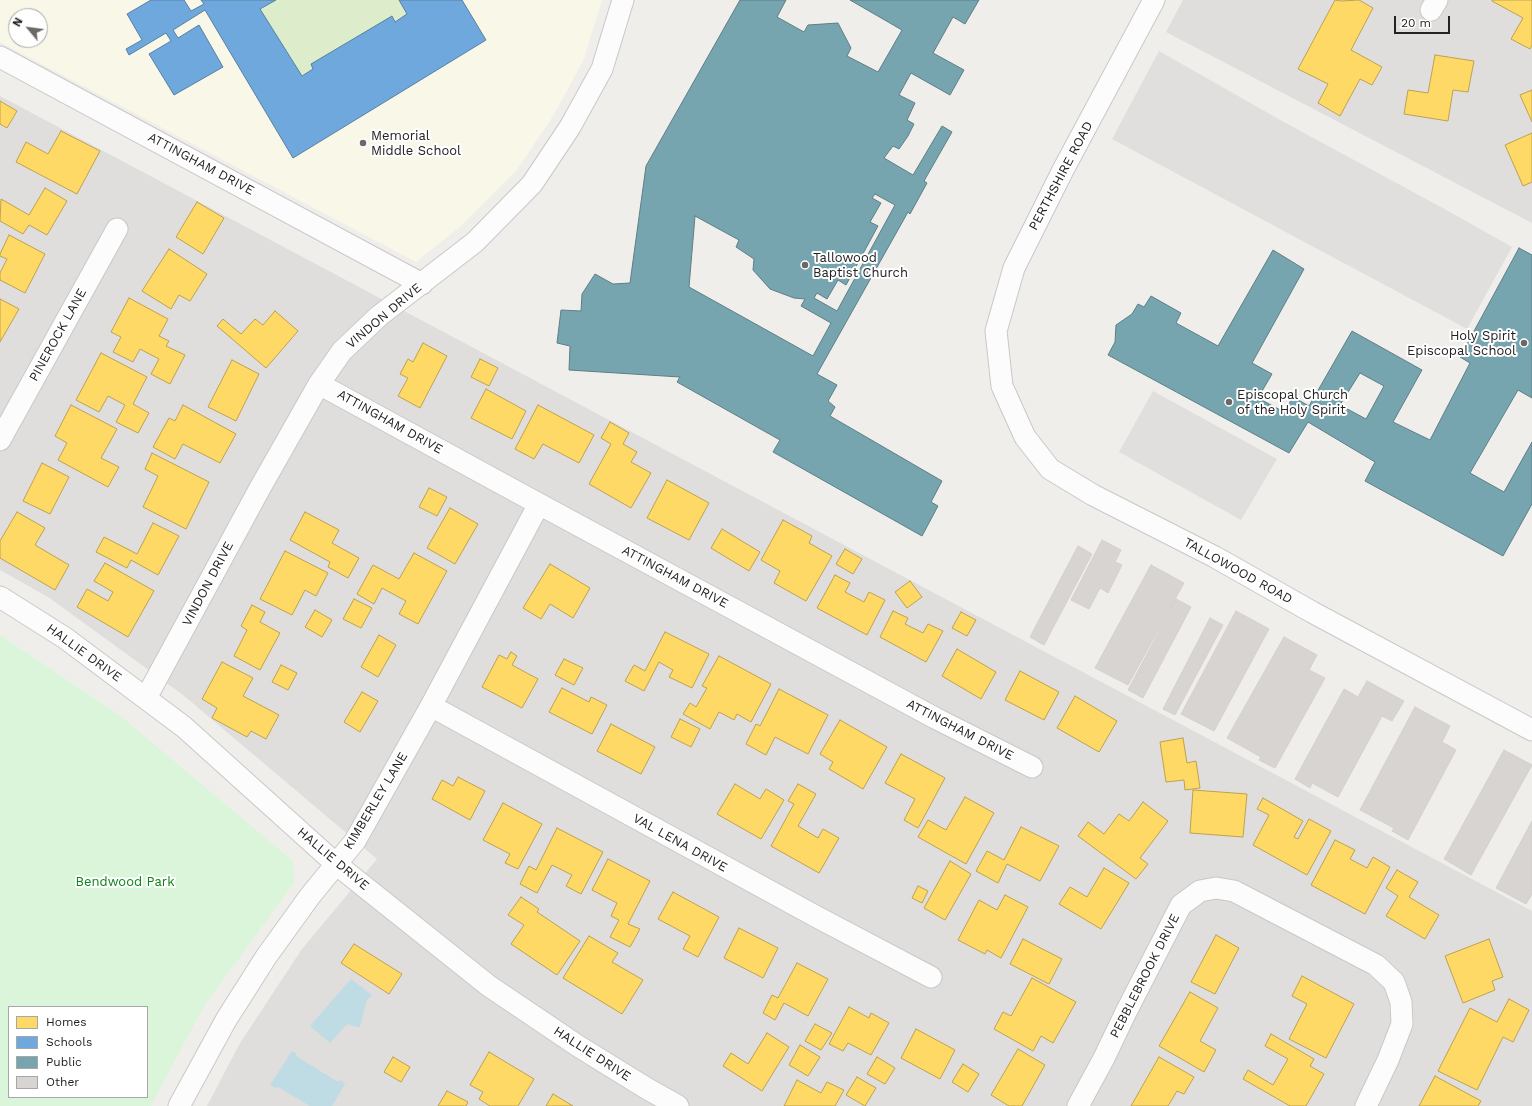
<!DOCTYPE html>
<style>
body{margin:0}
#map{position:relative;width:1532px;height:1106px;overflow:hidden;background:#f0eeeb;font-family:"Work Sans",sans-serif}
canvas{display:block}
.legend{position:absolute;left:8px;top:1006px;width:140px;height:92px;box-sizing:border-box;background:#fff;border:1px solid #a7a7a7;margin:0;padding:5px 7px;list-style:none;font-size:12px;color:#222}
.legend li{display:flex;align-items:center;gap:8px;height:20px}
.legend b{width:20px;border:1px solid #a7a7a7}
.north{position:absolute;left:8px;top:8px;width:40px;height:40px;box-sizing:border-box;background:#fff;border:1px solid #a7a7a7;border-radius:50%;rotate:299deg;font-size:11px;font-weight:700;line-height:16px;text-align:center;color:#222}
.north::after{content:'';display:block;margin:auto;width:14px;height:18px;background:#6a6968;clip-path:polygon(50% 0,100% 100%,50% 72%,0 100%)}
.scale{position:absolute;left:1394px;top:16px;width:56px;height:18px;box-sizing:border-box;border:2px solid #222;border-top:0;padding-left:5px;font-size:12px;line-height:14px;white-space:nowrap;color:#222;-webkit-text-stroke:3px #fff;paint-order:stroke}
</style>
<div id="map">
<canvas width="1532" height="1106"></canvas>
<ul class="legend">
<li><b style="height:11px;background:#ffd966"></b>Homes</li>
<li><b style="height:11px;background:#6fa8dc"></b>Schools</li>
<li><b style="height:11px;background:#76a5af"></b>Public</li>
<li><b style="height:11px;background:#d7d4d2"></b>Other</li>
</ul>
<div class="north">N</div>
<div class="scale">20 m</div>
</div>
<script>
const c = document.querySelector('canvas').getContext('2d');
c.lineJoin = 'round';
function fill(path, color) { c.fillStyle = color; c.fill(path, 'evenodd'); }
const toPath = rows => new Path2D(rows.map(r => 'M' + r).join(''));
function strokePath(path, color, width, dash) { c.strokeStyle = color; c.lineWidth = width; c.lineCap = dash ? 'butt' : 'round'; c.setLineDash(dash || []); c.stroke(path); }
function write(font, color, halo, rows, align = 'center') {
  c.font = font + ' "Work Sans",sans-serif'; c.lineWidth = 4; c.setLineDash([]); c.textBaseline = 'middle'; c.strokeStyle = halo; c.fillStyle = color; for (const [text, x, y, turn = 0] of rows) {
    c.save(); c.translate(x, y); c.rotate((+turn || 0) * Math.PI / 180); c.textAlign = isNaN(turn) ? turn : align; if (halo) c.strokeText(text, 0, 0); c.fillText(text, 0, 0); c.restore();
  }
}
const residential = toPath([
 [1183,0,1532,0,1532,223,1166,32],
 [0,96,1532,911,1532,1106,207,1106,240,1043,302,949,377,859,183,695,48,597,0,570]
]);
const education = toPath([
 [0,0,602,0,583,61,553,116,516,171,461,226,416,262,0,42],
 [16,16,40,16,40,40,16,40]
]);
const grass = toPath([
 [276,0,399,0,407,14,395,22,392,16,302,76,260,9]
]);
const park = toPath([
 [0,635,118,714,293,861,294,883,204,1006,151,1106,0,1106],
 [9,1007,147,1007,147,1097,9,1097]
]);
const parking = toPath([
 [1159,51,1282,121,1450,212,1512,247,1467,329,1112,139],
 [1153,391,1277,459,1241,520,1119,452]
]);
const water = toPath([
 [351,979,372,995,370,998,367,999,360,1027,357,1027,347,1024,330,1043,310,1026],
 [292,1051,297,1054,296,1056,338,1082,341,1080,345,1084,332,1106,310,1106,278,1087,276,1088,270,1085]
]);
const homes = toPath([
 [1335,0,1341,1,1359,0,1373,8,1351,50,1382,67,1372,85,1360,79,1340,116,1318,103,1328,84,1298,69,1335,0],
 [1492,0,1532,0,1532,45,1530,49,1511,39,1523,18,1492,1,1492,0],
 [1435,55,1474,61,1468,92,1453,90,1448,121,1404,114,1408,90,1428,93,1435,55],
 [1532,90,1532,122,1520,95,1532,90],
 [0,101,17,111,7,128,0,124,0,101],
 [61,131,100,151,77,194,16,162,26,142,48,154,61,131],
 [1532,133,1532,182,1523,186,1505,145,1532,133],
 [45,188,67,201,47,235,29,225,23,234,0,221,1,199,29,215,45,188],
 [197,202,224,218,203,254,176,237,197,202],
 [9,235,45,254,25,293,0,280,0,273,7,259,0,256,0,254,9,235],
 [169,249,207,274,190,301,179,295,171,309,142,291,169,249],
 [129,298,168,319,159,336,169,341,166,346,185,355,170,384,151,374,159,359,140,349,133,362,113,352,121,337,111,332,129,298],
 [0,299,19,309,0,342,0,299],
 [275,311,298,331,266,368,217,326,223,319,241,334,255,319,263,325,275,311],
 [423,343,447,356,420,408,398,396,408,378,400,374,408,359,413,362,423,343],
 [101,353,147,377,133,404,149,413,138,433,116,422,125,405,108,396,99,412,76,400,101,353],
 [480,359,498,368,489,386,471,377,480,359],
 [232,360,259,374,236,421,208,407,232,360],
 [486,389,526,411,512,439,471,418,486,389],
 [71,405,117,429,101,458,119,467,108,487,58,460,67,443,55,436,71,405],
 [183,405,236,434,220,463,183,444,175,459,153,447,169,418,175,421,183,405],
 [538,405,594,435,579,463,543,444,534,459,515,449,538,405],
 [610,422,629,433,623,444,637,452,631,462,651,473,631,508,589,484,611,444,601,438,610,422],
 [152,453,209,482,186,529,143,507,158,476,145,469,152,453],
 [42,463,69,477,50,514,23,501,42,463],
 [667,480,709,503,689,540,647,518,667,480],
 [429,488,447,497,437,516,419,507,429,488],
 [450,508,478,524,455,564,427,548,450,508],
 [17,512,45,528,35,545,69,565,55,590,0,558,0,541,17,512],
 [305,512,339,530,332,543,359,558,348,578,328,567,330,562,290,540,305,512],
 [783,520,812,536,809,543,832,556,806,601,774,583,780,571,761,560,783,520],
 [153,523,179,536,158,575,131,560,127,568,96,552,104,537,137,554,153,523],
 [722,529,760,552,749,571,711,548,722,529],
 [845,549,862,559,853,574,836,564,845,549],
 [285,551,328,573,316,596,305,590,292,615,260,599,285,551],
 [414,553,447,571,418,624,399,614,406,601,382,588,374,604,357,594,373,565,399,579,414,553],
 [105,563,154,591,128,637,77,607,87,589,108,601,113,592,94,581,105,563],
 [550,564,590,588,573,618,550,604,541,619,523,608,550,564],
 [835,575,850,583,845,592,864,602,869,592,885,600,867,635,817,608,835,575],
 [910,581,922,597,907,608,895,592,910,581],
 [354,599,372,608,361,628,343,619,354,599],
 [252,605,265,612,260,622,280,633,260,670,234,656,247,630,241,626,252,605],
 [315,610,332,620,322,637,305,627,315,610],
 [893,611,908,618,905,624,923,633,928,624,943,631,926,662,880,637,893,611],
 [961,612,976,620,967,636,952,628,961,612],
 [665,632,709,654,692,688,669,677,673,670,659,662,644,691,625,681,634,665,645,671,665,632],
 [379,635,396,645,378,677,361,667,379,635],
 [957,649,996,672,981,699,942,676,957,649],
 [511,652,517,656,512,665,538,679,522,708,482,687,499,655,507,659,511,652],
 [719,656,771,684,751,722,737,714,734,720,719,712,710,729,683,714,690,703,696,707,707,688,702,686,719,656],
 [564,659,583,668,574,685,555,675,564,659],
 [222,662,253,678,243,696,279,715,266,739,251,731,247,737,212,718,217,708,202,699,222,662],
 [281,665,297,673,288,690,272,682,281,665],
 [1020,671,1059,692,1044,720,1005,700,1020,671],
 [562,688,589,702,591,697,607,705,592,734,549,712,562,688],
 [779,689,828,715,808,754,775,737,766,755,746,744,756,724,760,726,779,689],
 [362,692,378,701,360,732,344,722,362,692],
 [1075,696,1117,721,1099,752,1057,728,1075,696],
 [680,719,700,729,691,747,671,737,680,719],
 [840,720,887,747,863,789,829,769,833,762,820,754,840,720],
 [611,724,655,747,641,774,597,751,611,724],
 [1183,738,1187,763,1196,761,1200,788,1185,790,1184,780,1166,782,1160,742,1183,738],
 [901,754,945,778,918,828,904,820,915,799,885,783,901,754],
 [458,777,485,791,470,820,432,799,442,780,453,786,458,777],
 [735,784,760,799,766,789,784,800,761,839,717,814,735,784],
 [798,784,816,794,798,826,818,838,823,829,839,838,819,873,771,846,794,804,788,801,798,784],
 [1193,790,1247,794,1243,837,1190,833,1193,790],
 [965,797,994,813,966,864,918,837,928,820,946,830,965,797],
 [1263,798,1303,821,1294,837,1298,839,1309,819,1331,831,1307,875,1253,845,1269,815,1257,809,1263,798],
 [1143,802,1168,821,1140,858,1148,864,1136,879,1078,836,1088,822,1104,834,1119,814,1129,821,1143,802],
 [503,803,542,824,518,869,505,863,510,854,483,840,503,803],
 [1021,827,1059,846,1040,881,1007,864,998,883,976,871,987,851,1004,860,1021,827],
 [557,828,603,852,581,894,566,886,572,875,552,865,537,893,520,884,529,866,536,870,557,828],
 [1335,840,1355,850,1350,859,1367,868,1373,857,1390,867,1365,914,1311,885,1335,840],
 [608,859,650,881,628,924,640,929,630,947,610,937,619,920,611,916,617,903,592,890,608,859],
 [950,861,971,874,945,920,924,908,950,861],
 [1104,868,1129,883,1101,929,1059,904,1070,887,1087,897,1104,868],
 [1397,870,1418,882,1409,897,1439,915,1425,939,1386,916,1398,896,1386,888,1397,870],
 [918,886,928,891,922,903,912,898,918,886],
 [673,892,719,917,698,957,683,949,690,936,658,919,673,892],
 [1005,895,1028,907,1001,958,987,950,985,954,958,940,979,900,997,910,1005,895],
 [521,897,539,909,537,912,580,941,557,975,511,944,524,925,508,915,521,897],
 [739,928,778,948,763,978,724,958,739,928],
 [1216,935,1239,948,1215,994,1191,982,1216,935],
 [589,936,618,953,612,962,643,980,622,1014,563,978,589,936],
 [1023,939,1062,959,1049,984,1010,964,1023,939],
 [1489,939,1503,977,1492,981,1495,990,1463,1003,1445,956,1489,939],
 [354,944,402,974,389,994,341,963,354,944],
 [797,963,828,979,808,1016,784,1003,775,1020,763,1013,772,995,778,998,797,963],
 [1302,976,1354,1004,1326,1058,1289,1039,1307,1004,1292,996,1302,976],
 [1032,978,1076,1002,1053,1043,1041,1036,1033,1051,994,1029,1003,1012,1011,1016,1032,978],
 [1190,992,1218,1008,1200,1041,1216,1050,1204,1072,1159,1046,1190,992],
 [1509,999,1529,1010,1513,1042,1503,1037,1477,1090,1438,1071,1470,1008,1497,1022,1509,999],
 [849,1007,869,1018,871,1013,889,1023,871,1055,848,1043,843,1051,829,1044,849,1007],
 [815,1024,832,1033,821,1050,805,1041,815,1024],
 [916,1029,955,1050,940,1079,901,1058,916,1029],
 [767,1033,789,1047,762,1091,723,1066,731,1053,748,1064,767,1033],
 [1271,1034,1314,1059,1310,1066,1324,1074,1306,1106,1290,1106,1243,1079,1248,1070,1273,1085,1288,1059,1265,1046,1271,1034],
 [800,1045,820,1057,808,1076,789,1065,800,1045],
 [1018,1049,1045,1065,1022,1106,1009,1106,991,1095,1018,1049],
 [489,1052,534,1079,518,1106,490,1106,479,1099,483,1092,470,1085,489,1052],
 [393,1057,410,1067,401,1082,384,1072,393,1057],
 [877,1057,895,1068,885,1084,867,1074,877,1057],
 [1159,1057,1194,1077,1184,1094,1177,1091,1168,1106,1131,1106,1159,1057],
 [963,1064,979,1074,968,1092,952,1082,963,1064],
 [1435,1076,1481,1101,1478,1106,1419,1106,1435,1076],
 [857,1077,876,1088,865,1106,846,1095,857,1077],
 [797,1080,821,1093,827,1082,844,1090,835,1106,784,1106,797,1080],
 [447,1091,468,1102,466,1106,438,1106,447,1091],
 [553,1094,573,1106,546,1106,553,1094]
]);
const schools = toPath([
 [151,0,184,0,191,11,204,4,201,0,276,0,260,9,302,76,313,69,311,64,392,16,395,22,407,14,399,0,462,0,486,40,293,158,205,10,173,30,178,38,199,25,223,67,174,95,149,54,171,41,166,33,129,55,126,49,142,40,127,14,151,0]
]);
const public = toPath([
 [740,0,786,0,777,17,804,32,808,25,838,23,851,48,847,56,878,72,902,30,850,0,979,0,965,24,953,17,933,53,964,70,950,95,911,73,899,95,915,103,907,120,914,124,908,136,899,149,893,146,884,158,913,175,942,126,952,132,924,181,927,183,910,214,908,212,817,374,837,385,828,401,835,407,830,416,942,481,931,502,938,506,922,536,773,452,780,440,677,382,680,377,569,370,570,346,557,343,561,310,581,311,582,294,595,274,613,284,630,283,646,166,740,0],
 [875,194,895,205,837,311,814,298,817,293,827,299,838,280,846,285,878,226,870,222,881,203,872,198,875,194],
 [695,216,739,240,736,247,754,259,753,270,770,289,794,298,805,299,801,306,831,323,813,356,689,287,695,216],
 [1519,248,1532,255,1532,398,1518,390,1470,473,1504,492,1532,442,1532,504,1503,556,1365,481,1375,462,1308,422,1289,453,1108,355,1115,342,1116,325,1132,314,1138,304,1144,307,1151,296,1181,313,1176,323,1218,346,1273,250,1304,269,1252,363,1272,374,1258,398,1284,412,1293,397,1309,406,1352,331,1422,370,1393,422,1430,440,1470,363,1460,357,1519,248],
 [1360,373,1384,386,1366,419,1340,405,1360,373]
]);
const building = toPath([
 [1102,540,1121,550,1115,562,1122,565,1108,593,1100,588,1089,609,1071,600,1102,540],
 [1078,546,1092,554,1044,645,1030,637,1078,546],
 [1151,565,1184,583,1128,685,1095,668,1151,565],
 [1176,599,1191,607,1143,698,1128,690,1176,599],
 [1236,611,1269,629,1214,731,1181,714,1236,611],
 [1210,618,1223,625,1175,715,1163,709,1210,618],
 [1284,637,1317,655,1309,670,1325,678,1275,768,1259,760,1261,757,1227,738,1284,637],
 [1367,681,1404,701,1392,721,1382,716,1338,797,1312,783,1310,788,1295,779,1344,689,1358,697,1367,681],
 [1415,707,1450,726,1442,742,1456,750,1408,840,1392,831,1394,828,1360,810,1415,707],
 [1504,750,1532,765,1471,875,1444,859,1504,750],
 [1532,821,1532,894,1526,904,1496,888,1532,821]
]);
const minor = toPath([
 [1154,0,1063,170,1014,268,996,331,1002,386,1025,437,1050,469,1093,495,1215,557,1312,612,1532,730],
 [1431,10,1437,0],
 [0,57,422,284],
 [319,384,539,504,935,718,1032,767],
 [0,440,117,229],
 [0,597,65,638,184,727,336,864,489,986,578,1046,646,1088,678,1106],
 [146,698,260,488,319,384,342,351,379,316,475,242,532,184,570,127,602,69,623,0],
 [431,706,817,917,931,977],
 [179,1106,226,1020,266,957,310,896,355,841,431,706,539,504],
 [1078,1106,1104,1058,1126,1012,1181,905,1200,891,1216,888,1234,891,1376,965,1394,982,1401,1002,1402,1024,1388,1060,1366,1106]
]);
const markers = [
 [363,143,4,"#6a6968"],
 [805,265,4,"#6a6968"],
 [1524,343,4,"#6a6968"],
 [1229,402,4,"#6a6968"]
];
const poiNames = [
 ["Memorial",371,136],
 ["Middle School",371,151],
 ["Tallowood",813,258],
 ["Baptist Church",813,273],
 ["Holy Spirit",1516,336,"right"],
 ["Episcopal School",1516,351,"right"],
 ["Episcopal Church",1237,395],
 ["of the Holy Spirit",1237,410]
];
const streetNames = [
 ["ATTINGHAM DRIVE",201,164,28],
 ["PERTHSHIRE ROAD",1061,176,-62],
 ["VINDON DRIVE",384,316,-40],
 ["PINEROCK LANE",58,335,-61],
 ["ATTINGHAM DRIVE",390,422,29],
 ["TALLOWOOD ROAD",1238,571,29],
 ["ATTINGHAM DRIVE",675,577,28],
 ["VINDON DRIVE",208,584,-62],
 ["HALLIE DRIVE",84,653,36],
 ["ATTINGHAM DRIVE",960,730,27],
 ["KIMBERLEY LANE",376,801,-59],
 ["VAL LENA DRIVE",680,843,29],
 ["HALLIE DRIVE",333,859,40],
 ["PEBBLEBROOK DRIVE",1145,976,-63],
 ["HALLIE DRIVE",592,1054,33]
];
const parkNames = [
 ["Bendwood Park",125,882]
];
fill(residential, '#dfdedc');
fill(education, '#f8f7e8');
fill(grass, '#ddeccb');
fill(park, '#daf5da');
fill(parking, '#e0dfde');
fill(water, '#bfdbe3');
fill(homes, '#ffd966');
strokePath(homes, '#bda252', 1);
fill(schools, '#6fa8dc');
strokePath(schools, '#5880a4', 1);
fill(public, '#76a5af');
strokePath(public, '#5d7e85', 1);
fill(building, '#d7d4d2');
strokePath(building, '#d3d0cc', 1);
strokePath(minor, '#c9c8c7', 23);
strokePath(minor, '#fdfcfc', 21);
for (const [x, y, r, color] of markers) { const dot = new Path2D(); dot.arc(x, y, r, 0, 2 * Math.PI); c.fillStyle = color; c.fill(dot); strokePath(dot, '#fff', 1.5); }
write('13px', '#222', '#fff', poiNames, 'left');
write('13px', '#222', '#fff', streetNames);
write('13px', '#0c8416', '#fff', parkNames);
</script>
